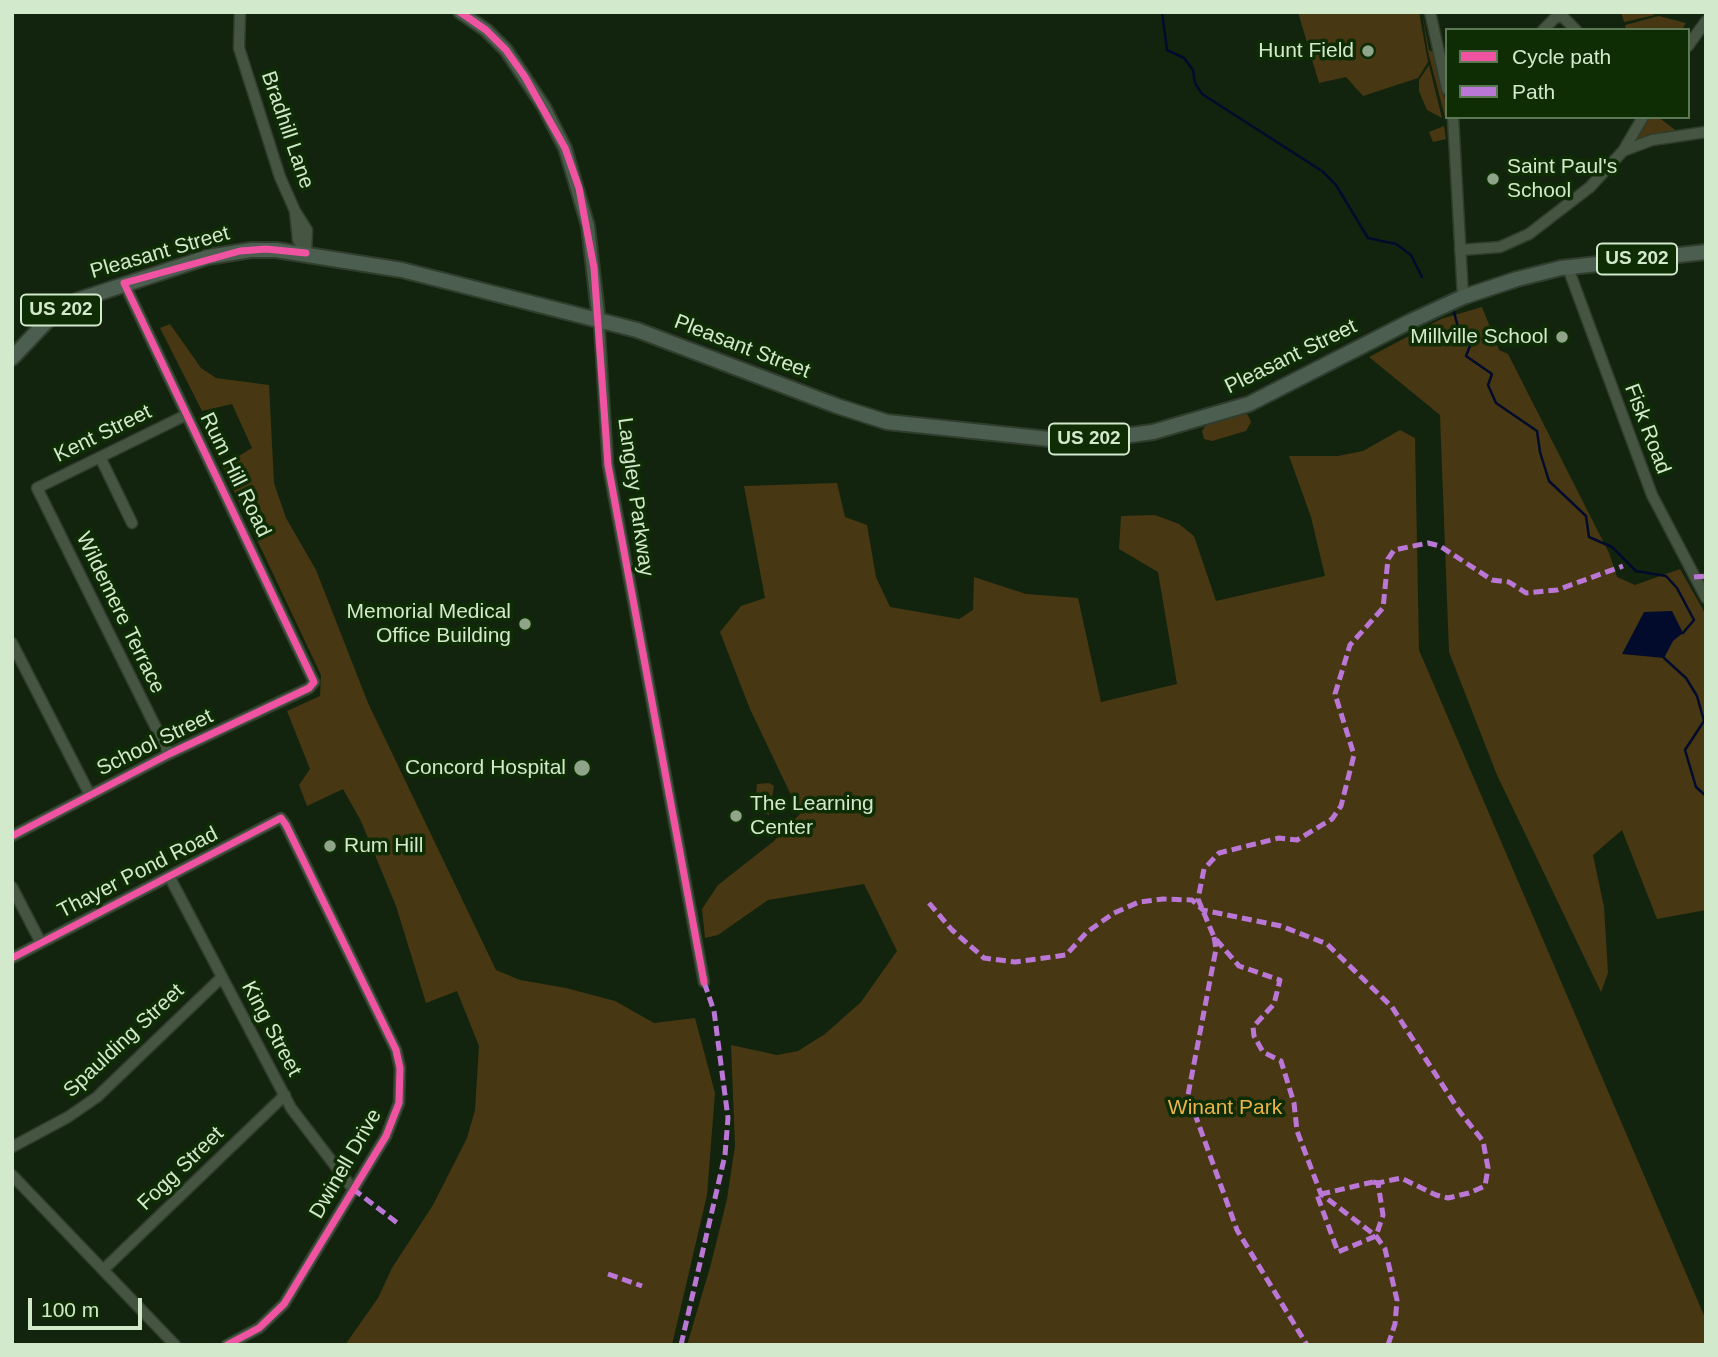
<!DOCTYPE html>
<style>
body{margin:0}
#map{position:relative;width:1718px;height:1357px;overflow:hidden;background:#13240e;font-family:Arial,sans-serif}
canvas{display:block}
.frame{position:absolute;inset:0;border:14px solid #d2e9cb;pointer-events:none}
.legend{position:absolute;left:1445px;top:28px;width:245px;height:91px;box-sizing:border-box;background:#0e2d05;border:2px solid #5c7854;margin:0;padding:9px 12px;list-style:none;font-size:21px;color:#d2e9cb}
.legend li{display:flex;align-items:center;gap:14px;height:35px}
.legend b{width:35px;border:2px solid #5c7854}
.scale{position:absolute;left:28px;top:1298px;width:114px;height:32px;box-sizing:border-box;border:4px solid #d2e9cb;border-top:0;padding-left:9px;font-size:21px;line-height:24px;white-space:nowrap;color:#d2e9cb;-webkit-text-stroke:5px #0e2d05;paint-order:stroke}
</style>
<div id="map">
<canvas width="1718" height="1357"></canvas>
<div class="frame"></div>
<ul class="legend">
<li><b style="height:9px;background:#f153a3"></b>Cycle path</li>
<li><b style="height:9px;background:#ba77d6"></b>Path</li>
</ul>
<div class="scale">100 m</div>
</div>
<script>
const c = document.querySelector('canvas').getContext('2d');
c.lineJoin = 'round';
function fill(path, color) { c.fillStyle = color; c.fill(path, 'evenodd'); }
const toPath = rows => new Path2D(rows.map(r => 'M' + r).join(''));
function strokePath(path, color, width, dash) { c.strokeStyle = color; c.lineWidth = width; c.lineCap = dash ? 'butt' : 'round'; c.setLineDash(dash || []); c.stroke(path); }
function write(font, color, halo, rows, align = 'center') {
  c.font = font + ' Arial,sans-serif'; c.lineWidth = 7; c.setLineDash([]); c.textBaseline = 'middle'; c.strokeStyle = halo; c.fillStyle = color; for (const [text, x, y, turn = 0] of rows) {
    c.save(); c.translate(x, y); c.rotate((+turn || 0) * Math.PI / 180); c.textAlign = isNaN(turn) ? turn : align; if (halo) c.strokeText(text, 0, 0); c.fillText(text, 0, 0); c.restore();
  }
}
const green = toPath([
 [1298,12,1419,12,1428,62,1418,78,1363,96,1346,77,1319,83],
 [1422,12,1429,50,1433,52,1447,107,1445,117,1428,52],
 [1621,12,1648,12,1655,15,1624,22],
 [1659,16,1686,23,1682,30,1626,30,1625,25],
 [1429,65,1442,118,1427,110,1419,91,1419,80],
 [1646,117,1658,117,1678,132,1634,142,1633,137],
 [1444,126,1446,139,1433,142,1429,132],
 [1482,307,1499,350,1508,354,1609,553,1617,577,1635,585,1680,569,1706,615,1706,910,1657,919,1622,830,1593,855,1604,907,1608,973,1601,992,1497,775,1449,652,1440,415,1369,357,1441,319],
 [170,324,201,368,216,378,269,385,274,483,286,518,316,570,368,703,496,970,520,980,566,988,615,1001,654,1023,695,1018,715,1093,707,1195,672,1345,345,1345,378,1298,392,1268,433,1205,467,1138,475,1110,479,1046,457,991,426,1003,396,906,361,821,343,789,307,806,299,785,310,769,287,711,320,696,321,675,222,466,252,448,232,404,202,411,160,328],
 [1243,413,1248,415,1251,422,1246,431,1212,441,1204,439,1202,431,1206,425],
 [1400,430,1415,438,1419,650,1706,1320,1706,1345,687,1345,711,1264,727,1199,735,1146,731,1045,777,1055,798,1051,825,1034,861,1002,897,951,864,884,768,900,718,935,705,938,702,909,718,885,774,841,800,814,750,709,720,632,741,606,765,598,744,486,837,483,845,517,867,525,876,577,890,607,959,619,973,610,974,577,1026,594,1078,598,1101,702,1177,684,1158,572,1119,549,1121,516,1155,515,1179,524,1194,536,1216,601,1325,576,1311,517,1289,456,1338,456,1363,451],
 [769,783,774,786,769,815,755,808,757,784]
]);
const water = toPath([
 [1672,611,1683,633,1673,641,1664,658,1622,654,1644,612]
]);
const stream = toPath([
 [1162,12,1167,50,1184,58,1193,70,1195,83,1202,94,1322,171,1336,185,1368,238,1396,244,1411,255,1422,277],
 [1454,312,1459,331,1470,346,1466,356,1492,374,1488,385,1496,403,1537,431,1540,452,1549,481,1586,516,1589,537,1612,547,1636,571,1666,576,1677,588,1694,620,1683,633],
 [1664,658,1686,678,1697,696,1704,721,1685,750,1696,787,1706,796]
]);
const street = toPath([
 [240,12,239,48,280,177,295,211,307,230,306,253],
 [1430,12,1447,89],
 [1543,30,1555,18,1562,16,1576,30],
 [1688,46,1706,21],
 [1453,117,1463,297],
 [1623,151,1643,117],
 [295,211,298,240,306,253],
 [1460,250,1500,247,1529,234,1590,187,1623,151,1652,140,1706,132],
 [1568,268,1652,495,1706,598],
 [599,322,608,465,704,982],
 [100,457,132,523],
 [12,643,90,795],
 [169,754,37,488,186,415],
 [12,836,169,754,309,688,314,682,124,283],
 [169,876,291,1108,353,1189],
 [12,887,41,943],
 [12,958,281,818,286,825,396,1050,400,1068,399,1103,386,1136,284,1304,259,1328,227,1345],
 [12,1147,68,1117,97,1097,221,978],
 [12,1175,175,1345],
 [103,1270,285,1095]
]);
const secondary = toPath([
 [460,12,486,30,506,50,544,107,565,148,588,226,599,322]
]);
const primary = toPath([
 [12,358,47,321,78,300,208,257,251,250,276,250,402,270,637,330,837,406,887,422,1059,440,1101,439,1153,432,1249,404,1409,322,1463,297,1517,279,1561,268,1706,252]
]);
const quiet = toPath([
 [1694,577,1706,576],
 [929,903,952,930,984,958,1015,962,1066,955,1087,932,1114,913,1139,902,1163,899,1192,900,1203,910,1281,926,1327,944,1392,1007,1460,1112,1483,1141,1488,1168,1485,1186,1469,1193,1448,1198,1436,1195,1401,1178,1378,1183],
 [1214,937,1216,949,1188,1095,1237,1230,1307,1345],
 [1373,1182,1378,1183,1383,1215,1376,1236,1338,1252,1317,1195,1373,1182],
 [353,1189,400,1225],
 [608,1274,642,1286],
 [681,1345,725,1155,728,1118,714,1011,704,982],
 [1388,1345,1395,1324,1397,1300,1385,1249,1376,1236,1321,1194,1297,1131,1294,1103,1281,1061,1263,1052,1254,1036,1253,1027,1274,1004,1280,980,1239,966,1214,937,1198,899,1204,869,1219,853,1279,838,1297,840,1332,819,1341,806,1354,755,1335,694,1350,645,1383,608,1388,559,1394,550,1428,543,1440,546,1492,580,1509,582,1526,593,1557,590,1623,566]
]);
const cycleway = toPath([
 [460,12,486,30,506,50,525,77,565,148,579,188,594,268,608,465,704,982],
 [12,836,169,754,309,688,314,682,124,283,240,251,266,249,306,253],
 [12,958,281,818,286,825,396,1050,400,1068,399,1103,386,1136,284,1304,259,1328,227,1345]
]);
const markers = [
 [1368,51,7,"#8fa489"],
 [1493,179,7,"#8fa489"],
 [1562,337,7,"#8fa489"],
 [525,624,7,"#8fa489"],
 [582,768,9,"#8fa489"],
 [736,816,7,"#8fa489"],
 [330,846,7,"#8fa489"]
];
const shields = [
 [1637,259,80],
 [61,310,80],
 [1089,439,80]
];
const shieldNames = [
 ["US 202",1637,259],
 ["US 202",61,310],
 ["US 202",1089,439]
];
const poiNames = [
 ["Hunt Field",1354,51],
 ["Saint Paul's",1507,167,"left"],
 ["School",1507,191,"left"],
 ["Millville School",1548,337],
 ["Memorial Medical",511,612],
 ["Office Building",511,636],
 ["Concord Hospital",566,768],
 ["The Learning",750,804,"left"],
 ["Center",750,828,"left"],
 ["Rum Hill",344,846,"left"]
];
const streetNames = [
 ["Bradhill Lane",287,130,71],
 ["Pleasant Street",160,253,-16],
 ["Pleasant Street",742,347,21],
 ["Pleasant Street",1291,357,-26],
 ["Fisk Road",1647,429,69],
 ["Kent Street",103,434,-26],
 ["Rum Hill Road",235,475,64],
 ["Langley Parkway",635,497,82],
 ["Wildemere Terrace",120,613,64],
 ["School Street",155,743,-26],
 ["Thayer Pond Road",138,873,-27],
 ["King Street",271,1029,62],
 ["Spaulding Street",124,1041,-43],
 ["Dwinell Drive",346,1164,-60],
 ["Fogg Street",181,1169,-44]
];
const parkNames = [
 ["Winant Park",1225,1108]
];
fill(green, '#483713');
fill(water, '#020b2c');
strokePath(stream, '#020b2c', 2.5);
strokePath(street, '#303d2d', 13);
strokePath(secondary, '#303d2d', 16);
strokePath(primary, '#303d2d', 18);
strokePath(street, '#465442', 10);
strokePath(secondary, '#495b4a', 12);
strokePath(primary, '#4b5e4f', 14);
strokePath(quiet, '#ba77d6', 5, [10, 5]);
strokePath(cycleway, '#f153a3', 7);
for (const [x, y, r, color] of markers) { const dot = new Path2D(); dot.arc(x, y, r, 0, 2 * Math.PI); c.fillStyle = color; c.fill(dot); strokePath(dot, '#0e2d05', 2.5); }
for (const [x, y, w] of shields) { const box = new Path2D(); box.roundRect(x - w / 2, y - 15.5, w, 31, 5); c.fillStyle = '#0e2d05'; c.fill(box); strokePath(box, '#d2e9cb', 2); }
write('bold 19px', '#d2e9cb', null, shieldNames);
write('21px', '#d2e9cb', '#0e2d05', poiNames, 'right');
write('21px', '#d2e9cb', '#0e2d05', streetNames);
write('21px', '#ecb34d', '#0e2d05', parkNames);
</script>
